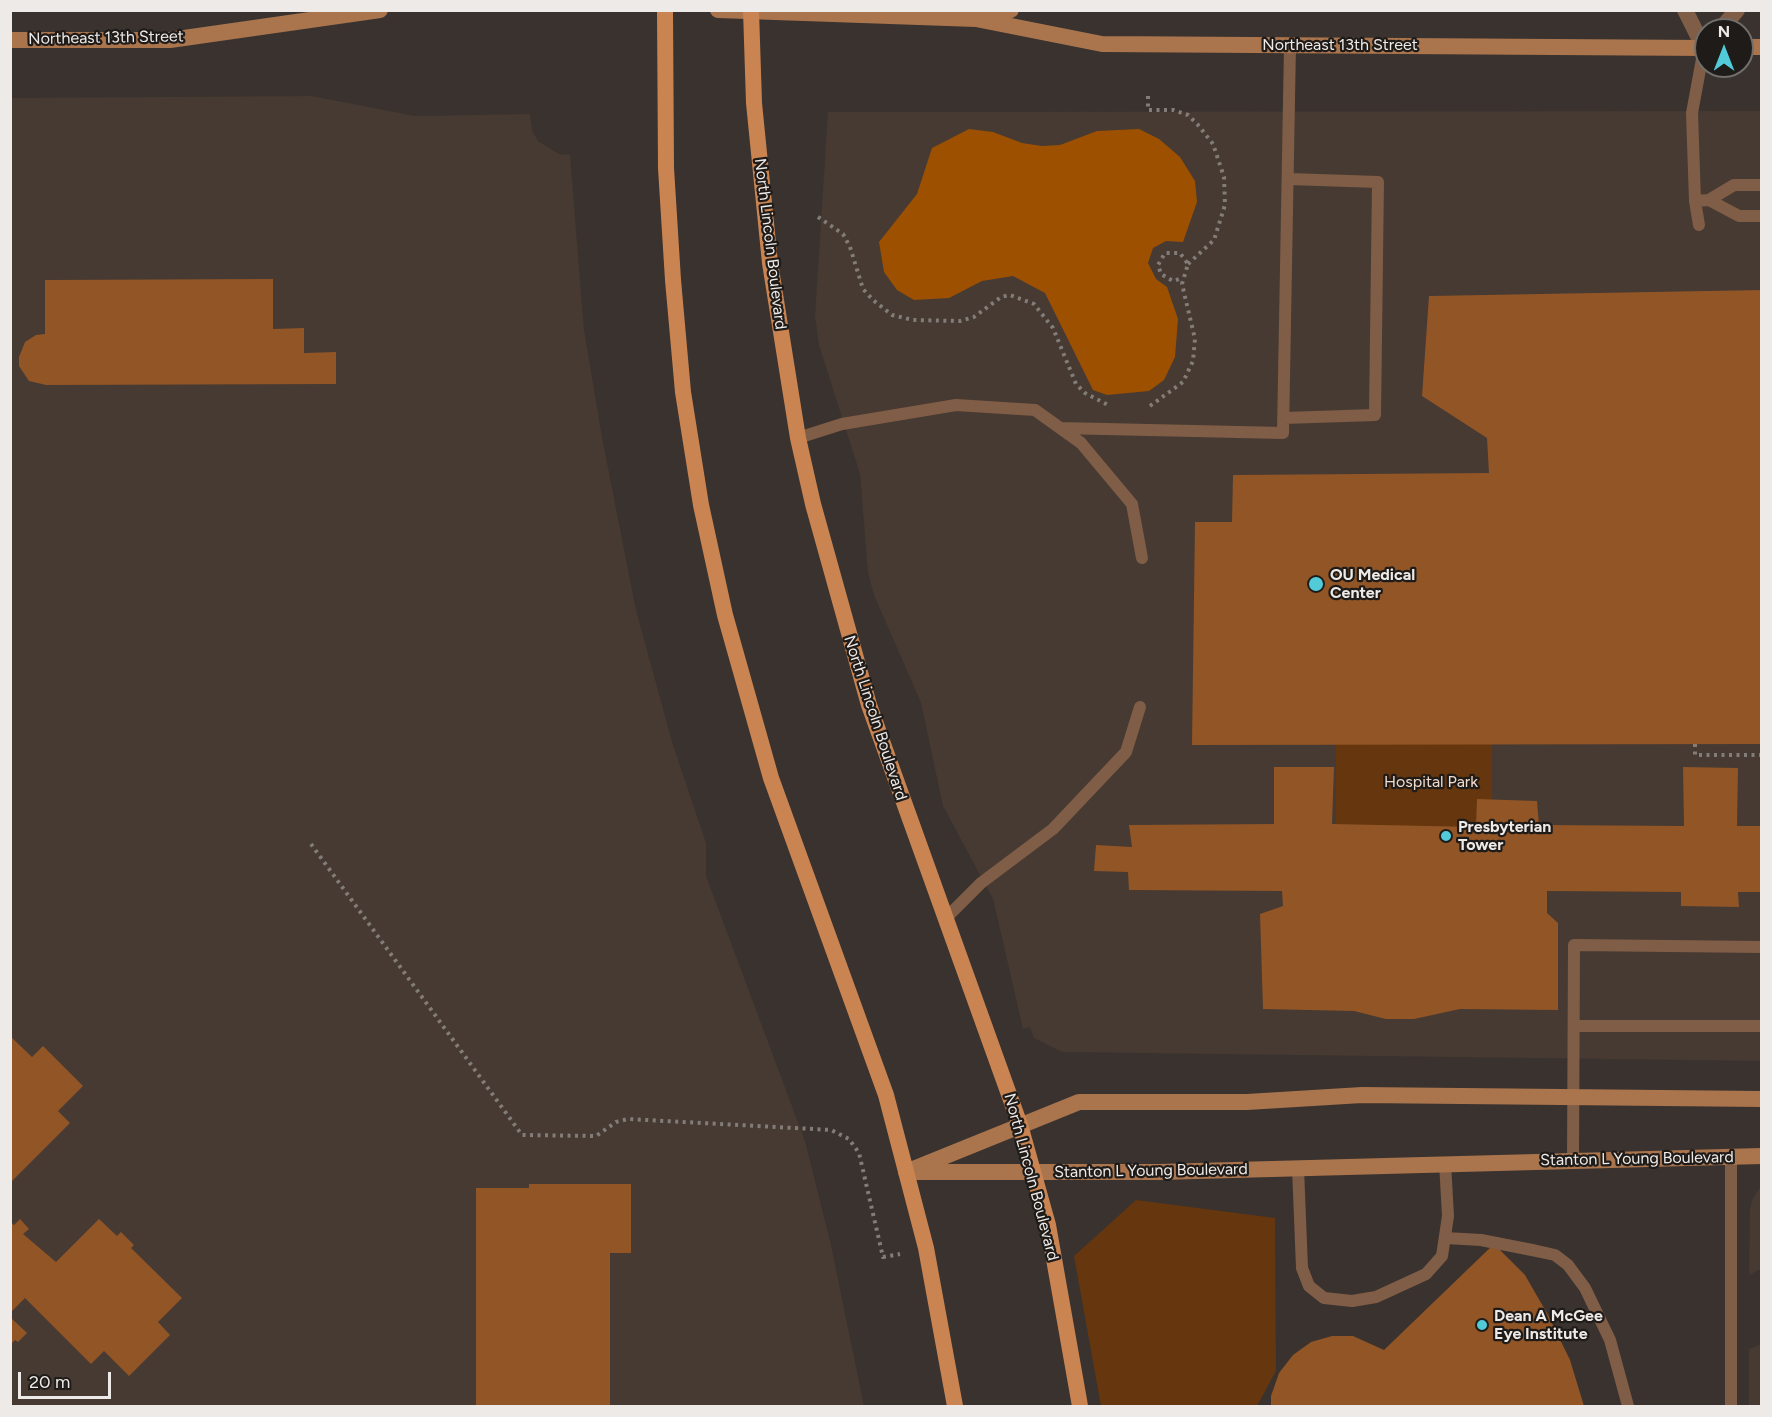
<!DOCTYPE html>
<style>
body{margin:0}
#map{position:relative;width:1772px;height:1417px;overflow:hidden;background:#39322e;font-family:Figtree,sans-serif}
canvas{display:block}
.frame{position:absolute;inset:0;border:12px solid #eeeae7;pointer-events:none}
.north{position:absolute;left:1694px;top:18px;width:60px;height:60px;box-sizing:border-box;background:#1e1b19;border:2px solid #716e6b;border-radius:50%;rotate:0deg;font-size:16px;font-weight:700;line-height:24px;text-align:center;color:#eeeae7}
.north::after{content:'';display:block;margin:auto;width:21px;height:27px;background:#52cbd9;clip-path:polygon(50% 0,100% 100%,50% 72%,0 100%)}
.scale{position:absolute;left:18px;top:1372px;width:93px;height:27px;box-sizing:border-box;border:3px solid #eeeae7;border-top:0;padding-left:8px;font-size:18px;line-height:21px;white-space:nowrap;color:#eeeae7;-webkit-text-stroke:4px #1e1b19;paint-order:stroke}
</style>
<div id="map">
<canvas width="1772" height="1417"></canvas>
<div class="frame"></div>
<div class="north">N</div>
<div class="scale">20 m</div>
</div>
<script>
const c = document.querySelector('canvas').getContext('2d');
c.lineJoin = 'round';
function fill(path, color) { c.fillStyle = color; c.fill(path, 'evenodd'); }
const toPath = rows => new Path2D(rows.map(r => 'M' + r).join(''));
function strokePath(path, color, width, dash) { c.strokeStyle = color; c.lineWidth = width; c.lineCap = dash ? 'butt' : 'round'; c.setLineDash(dash || []); c.stroke(path); }
function write(font, color, halo, rows, align = 'center') {
  c.font = font + ' Figtree,sans-serif'; c.lineWidth = 4.5; c.setLineDash([]); c.textBaseline = 'middle'; c.strokeStyle = halo; c.fillStyle = color; for (const [text, x, y, turn = 0] of rows) {
    c.save(); c.translate(x, y); c.rotate((+turn || 0) * Math.PI / 180); c.textAlign = isNaN(turn) ? turn : align; if (halo) c.strokeText(text, 0, 0); c.fillText(text, 0, 0); c.restore();
  }
}
const built = toPath([
 [312,96,415,116,530,114,532,130,538,141,559,154,570,155,584,330,602,437,636,610,673,745,706,843,706,876,805,1141,831,1245,864,1406,11,1406,10,98],
 [1761,111,1761,1061,1062,1052,1034,1038,1030,1027,1023,1029,993,899,943,806,921,703,874,595,868,573,860,474,819,345,815,316,828,112],
 [1761,1186,1761,1269,1749,1275,1750,1209,1752,1200],
 [1761,1344,1761,1406,1749,1406,1749,1349]
]);
const green = toPath([
 [1336,737,1492,738,1492,830,1336,824],
 [1136,1200,1275,1218,1276,1371,1257,1406,1101,1406,1074,1256]
]);
const water = toPath([
 [969,129,993,132,1022,143,1042,146,1060,145,1097,131,1139,129,1159,139,1180,157,1195,181,1197,202,1183,242,1166,241,1153,248,1148,263,1156,279,1167,287,1178,319,1175,357,1164,380,1149,391,1107,395,1093,390,1045,293,1013,276,982,281,949,298,914,300,897,290,884,272,879,242,917,194,932,148]
]);
const building = toPath([
 [273,279,273,329,304,328,304,353,336,352,336,384,46,385,29,381,19,366,19,357,25,342,36,335,45,334,45,280],
 [1762,290,1762,744,1192,745,1195,522,1232,522,1233,475,1489,473,1487,438,1422,396,1429,296],
 [1274,767,1334,767,1332,824,1476,827,1477,799,1537,801,1539,825,1684,826,1683,767,1738,768,1737,826,1762,826,1762,892,1738,892,1739,907,1681,906,1681,892,1547,891,1547,913,1558,923,1558,1010,1460,1009,1414,1019,1386,1019,1354,1011,1263,1009,1260,914,1283,906,1282,891,1129,890,1128,872,1094,871,1096,845,1132,847,1129,825,1274,824],
 [10,1036,32,1057,43,1046,83,1086,58,1111,70,1123,10,1183],
 [529,1184,631,1184,631,1253,610,1253,610,1406,476,1406,476,1188,529,1188],
 [20,1219,29,1229,23,1234,56,1262,99,1219,117,1236,121,1232,134,1245,131,1248,182,1298,158,1322,170,1335,129,1376,104,1351,91,1364,25,1298,10,1313,10,1222,14,1225],
 [1494,1244,1525,1275,1548,1315,1570,1360,1584,1406,1271,1406,1271,1396,1279,1373,1293,1355,1311,1342,1332,1336,1353,1336,1384,1350],
 [10,1317,27,1333,18,1342,15,1340,10,1345]
]);
const path = toPath([
 [1148,96,1148,110,1173,110,1188,115,1198,125,1213,144,1224,177,1225,205,1214,240,1188,264],
 [818,217,843,234,850,247,863,289,873,300,892,315,913,320,960,321,974,317,1001,297,1010,295,1034,304,1053,328,1076,384,1085,393,1110,406],
 [1150,406,1183,382,1193,361,1195,339,1182,284,1188,264,1180,253,1165,253,1158,265,1161,274,1173,281,1182,278],
 [1695,744,1695,755,1762,755],
 [311,844,522,1135,596,1136,616,1122,628,1119,831,1130,849,1139,859,1153,883,1257,900,1254]
]);
const service = toPath([
 [1709,200,1739,216,1762,216],
 [1695,201,1709,200,1734,185,1762,185],
 [1699,225,1695,201,1692,113,1704,48],
 [1284,418,1375,415,1378,182,1289,179],
 [1060,428,1283,433,1290,45],
 [798,438,842,424,956,405,1035,410,1081,443,1132,504,1142,558],
 [947,917,981,883,1053,829,1126,752,1140,707],
 [1574,1026,1762,1026],
 [1731,1157,1731,1406],
 [1573,1161,1574,945,1762,947],
 [1298,1168,1302,1268,1309,1286,1324,1298,1352,1301,1376,1297,1426,1274,1442,1256,1448,1216,1445,1163],
 [1446,1238,1481,1240,1532,1250,1555,1255,1568,1265,1585,1288,1610,1340,1628,1406]
]);
const tertiary = toPath([
 [1685,10,1704,48,1706,46],
 [1720,30,1737,10]
]);
const secondary = toPath([
 [718,10,976,19,1102,44,1706,48],
 [983,17,1011,10],
 [10,40,170,40,380,10],
 [1742,47,1762,47],
 [906,1172,1079,1102,1247,1102,1362,1095,1762,1099],
 [916,1172,1159,1172,1762,1156]
]);
const primary = toPath([
 [665,10,666,168,673,280,683,392,701,505,725,615,771,778,886,1095,926,1248,955,1406],
 [751,10,754,103,770,263,798,438,813,504,869,705,1020,1125,1048,1225,1080,1406]
]);
const markers = [
 [1316,584,8,"#52cbd9"],
 [1446,836,6,"#52cbd9"],
 [1482,1325,6,"#52cbd9"]
];
const streetNames = [
 ["Northeast 13th Street",106,38,-1],
 ["Northeast 13th Street",1340,45],
 ["North Lincoln Boulevard",770,244,83],
 ["North Lincoln Boulevard",875,718,72],
 ["Stanton L Young Boulevard",1637,1159,-1],
 ["Stanton L Young Boulevard",1151,1171,-1],
 ["North Lincoln Boulevard",1031,1177,75]
];
const poiNames = [
 ["OU Medical",1330,575],
 ["Center",1330,593],
 ["Presbyterian",1458,827],
 ["Tower",1458,845],
 ["Dean A McGee",1494,1316],
 ["Eye Institute",1494,1334]
];
const parkNames = [
 ["Hospital Park",1431,782]
];
fill(built, '#463a32');
fill(green, '#66360e');
fill(water, '#9d5000');
fill(building, '#925526');
strokePath(path, '#837d79', 4, [3, 4.5]);
strokePath(service, '#805d46', 12);
strokePath(tertiary, '#805d46', 16);
strokePath(secondary, '#aa744d', 16);
strokePath(primary, '#ca8452', 16);
for (const [x, y, r, color] of markers) { const dot = new Path2D(); dot.arc(x, y, r, 0, 2 * Math.PI); c.fillStyle = color; c.fill(dot); strokePath(dot, '#1e1b19', 2); }
write('16px', '#eeeae7', '#1e1b19', streetNames);
write('bold 16px', '#eeeae7', '#1e1b19', poiNames, 'left');
write('16px', '#f1dbcc', '#1e1b19', parkNames);
</script>
